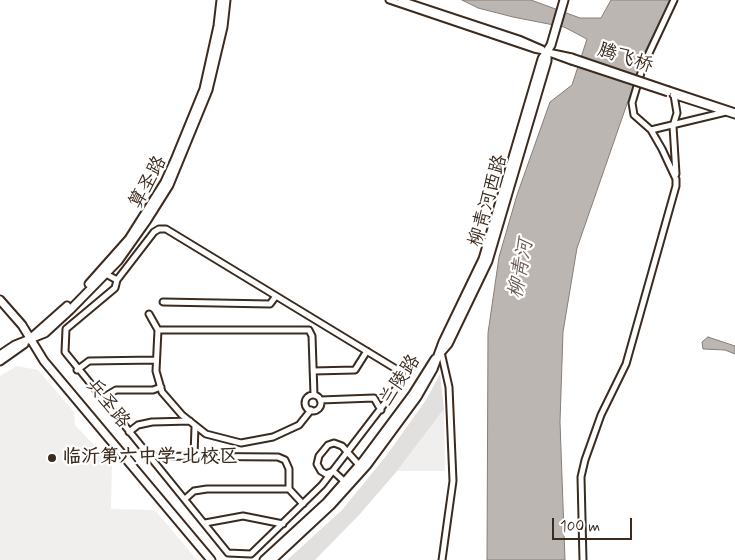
<!DOCTYPE html>
<meta charset="utf-8">
<style>
body{margin:0}
#map{position:relative;width:735px;height:560px;overflow:hidden;background:#fff;font-family:Mynerve,sans-serif}
canvas{display:block}
.scale{position:absolute;left:552px;top:518px;width:80px;height:22px;box-sizing:border-box;border:2px solid #3b2a1e;border-top:0;padding-left:6px;font-size:15px;line-height:18px;white-space:nowrap;color:#3b2a1e;-webkit-text-stroke:4px #fff;paint-order:stroke}
</style>
<div id="map">
<canvas width="735" height="560"></canvas>
<div class="scale">100 m</div>
</div>
<script>
const c = document.querySelector('canvas').getContext('2d');
c.lineJoin = 'round';
function fill(path, color) { c.fillStyle = color; c.fill(path, 'evenodd'); }
const toPath = rows => new Path2D(rows.map(r => 'M' + r).join(''));
function strokePath(path, color, width, dash) { c.strokeStyle = color; c.lineWidth = width; c.lineCap = dash ? 'butt' : 'round'; c.setLineDash(dash || []); c.stroke(path); }
function write(font, color, halo, rows, align = 'center') {
  c.font = font + ' Mynerve,"LXGW WenKai TC",sans-serif'; c.lineWidth = 4.5; c.setLineDash([]); c.textBaseline = 'middle'; c.strokeStyle = halo; c.fillStyle = color; for (const [text, x, y, turn = 0] of rows) {
    c.save(); c.translate(x, y); c.rotate((+turn || 0) * Math.PI / 180); c.textAlign = isNaN(turn) ? turn : align; if (halo) c.strokeText(text, 0, 0); c.fillText(text, 0, 0); c.restore();
  }
}
const built = toPath([
 [17,366,38,370,74,412,75,425,112,464,111,509,155,510,197,560,0,560,0,376],
 [444,409,445,471,397,471]
]);
const green = toPath([
 [440,374,444,409,397,471,360,514,315,560,287,560,342,510,386,456,426,400]
]);
const water = toPath([
 [462,0,531,0,580,18,601,18,611,0,670,0,645,52,577,248,563,332,560,422,565,560,487,560,488,333,499,257,517,195,550,102,572,85,587,39,564,27,513,17,478,8,462,0],
 [708,337,735,346,735,354,725,350,703,349,702,342,708,337]
]);
const minor = toPath([
 [389,0,534,49,572,57],
 [401,0,519,39,542,49],
 [549,53,571,61],
 [669,90,735,112],
 [673,95,735,115],
 [674,95,677,113,673,126,676,174],
 [651,130,726,112],
 [106,274,117,280,154,232,159,229,166,229,401,372,401,382,322,485,251,554,228,553,65,352,66,329,115,288,117,280],
 [163,302,270,304,276,296],
 [149,314,158,330,156,371,162,392,182,415,206,434,241,443,273,437,299,425,311,410],
 [158,330,309,330,312,336,314,395],
 [441,352,449,387,453,481,442,560],
 [77,370,89,361,156,360],
 [313,371,355,370,367,351],
 '305 403a8 8 0 1 1 16 0a8 8 0 1 1-16 0Z',
 [101,399,116,390,153,390,161,387],
 [320,400,374,398,381,410],
 [129,432,138,425,152,422,190,421],
 [149,456,278,457,285,460,289,469,289,489,303,504],
 [194,456,195,426],
 [345,482,333,471,326,474,321,471,317,464,319,456,328,445,334,443,342,446,359,465],
 [185,499,194,491,207,489,289,489],
 [205,523,243,516,283,524],
 [583,560,581,477,585,460,601,415,626,364,676,186,676,179,662,149,651,130,634,115,632,103,643,66,674,0]
]);
const major = toPath([
 [89,284,129,239,165,182,175,160,204,89,218,26,221,0],
 [0,300,22,325,44,361,211,560],
 [32,337,67,306],
 [442,351,448,344,488,261,547,61,547,51],
 [0,355,15,345,45,333,70,310,118,261,147,220,169,185,208,90,223,27,226,0],
 [0,361,24,344],
 [264,560,327,502,363,461,413,394,435,359],
 [272,560,331,505,367,465,417,397,433,369,443,342,483,259,542,59,551,45,564,0]
]);
const minorBridge = toPath([
 [572,57,669,90],
 [571,61,668,93]
]);
const markers = [
 [52,458,5,"#3b2a1e"]
];
const streetNames = [
 ["腾飞桥",625,59,18],
 ["算圣路",149,183,-61],
 ["柳青河西路",489,201,-74],
 ["兰陵路",401,381,-56],
 ["兵圣路",107,404,51]
];
const poiNames = [
 ["临沂第六中学 北校区",62,458]
];
const waterNames = [
 ["柳青河",522,269,-79]
];
fill(built, '#f1efee');
fill(green, '#e2e0de');
fill(water, '#bcb6b3');
strokePath(water, '#887e77', 1);
strokePath(minor, '#3b2a1e', 9);
strokePath(major, '#3b2a1e', 11);
strokePath(minor, '#fff', 5);
strokePath(major, '#fff', 7);
strokePath(minorBridge, '#3b2a1e', 9, []);
strokePath(minorBridge, '#fff', 5);
for (const [x, y, r, color] of markers) { const dot = new Path2D(); dot.arc(x, y, r, 0, 2 * Math.PI); c.fillStyle = color; c.fill(dot); strokePath(dot, '#fff', 2); }
write('19px', '#3b2a1e', '#fff', streetNames);
write('bold 19px', '#3b2a1e', '#fff', poiNames, 'left');
write('italic 20px', '#685b52', '#fff', waterNames);
</script>
